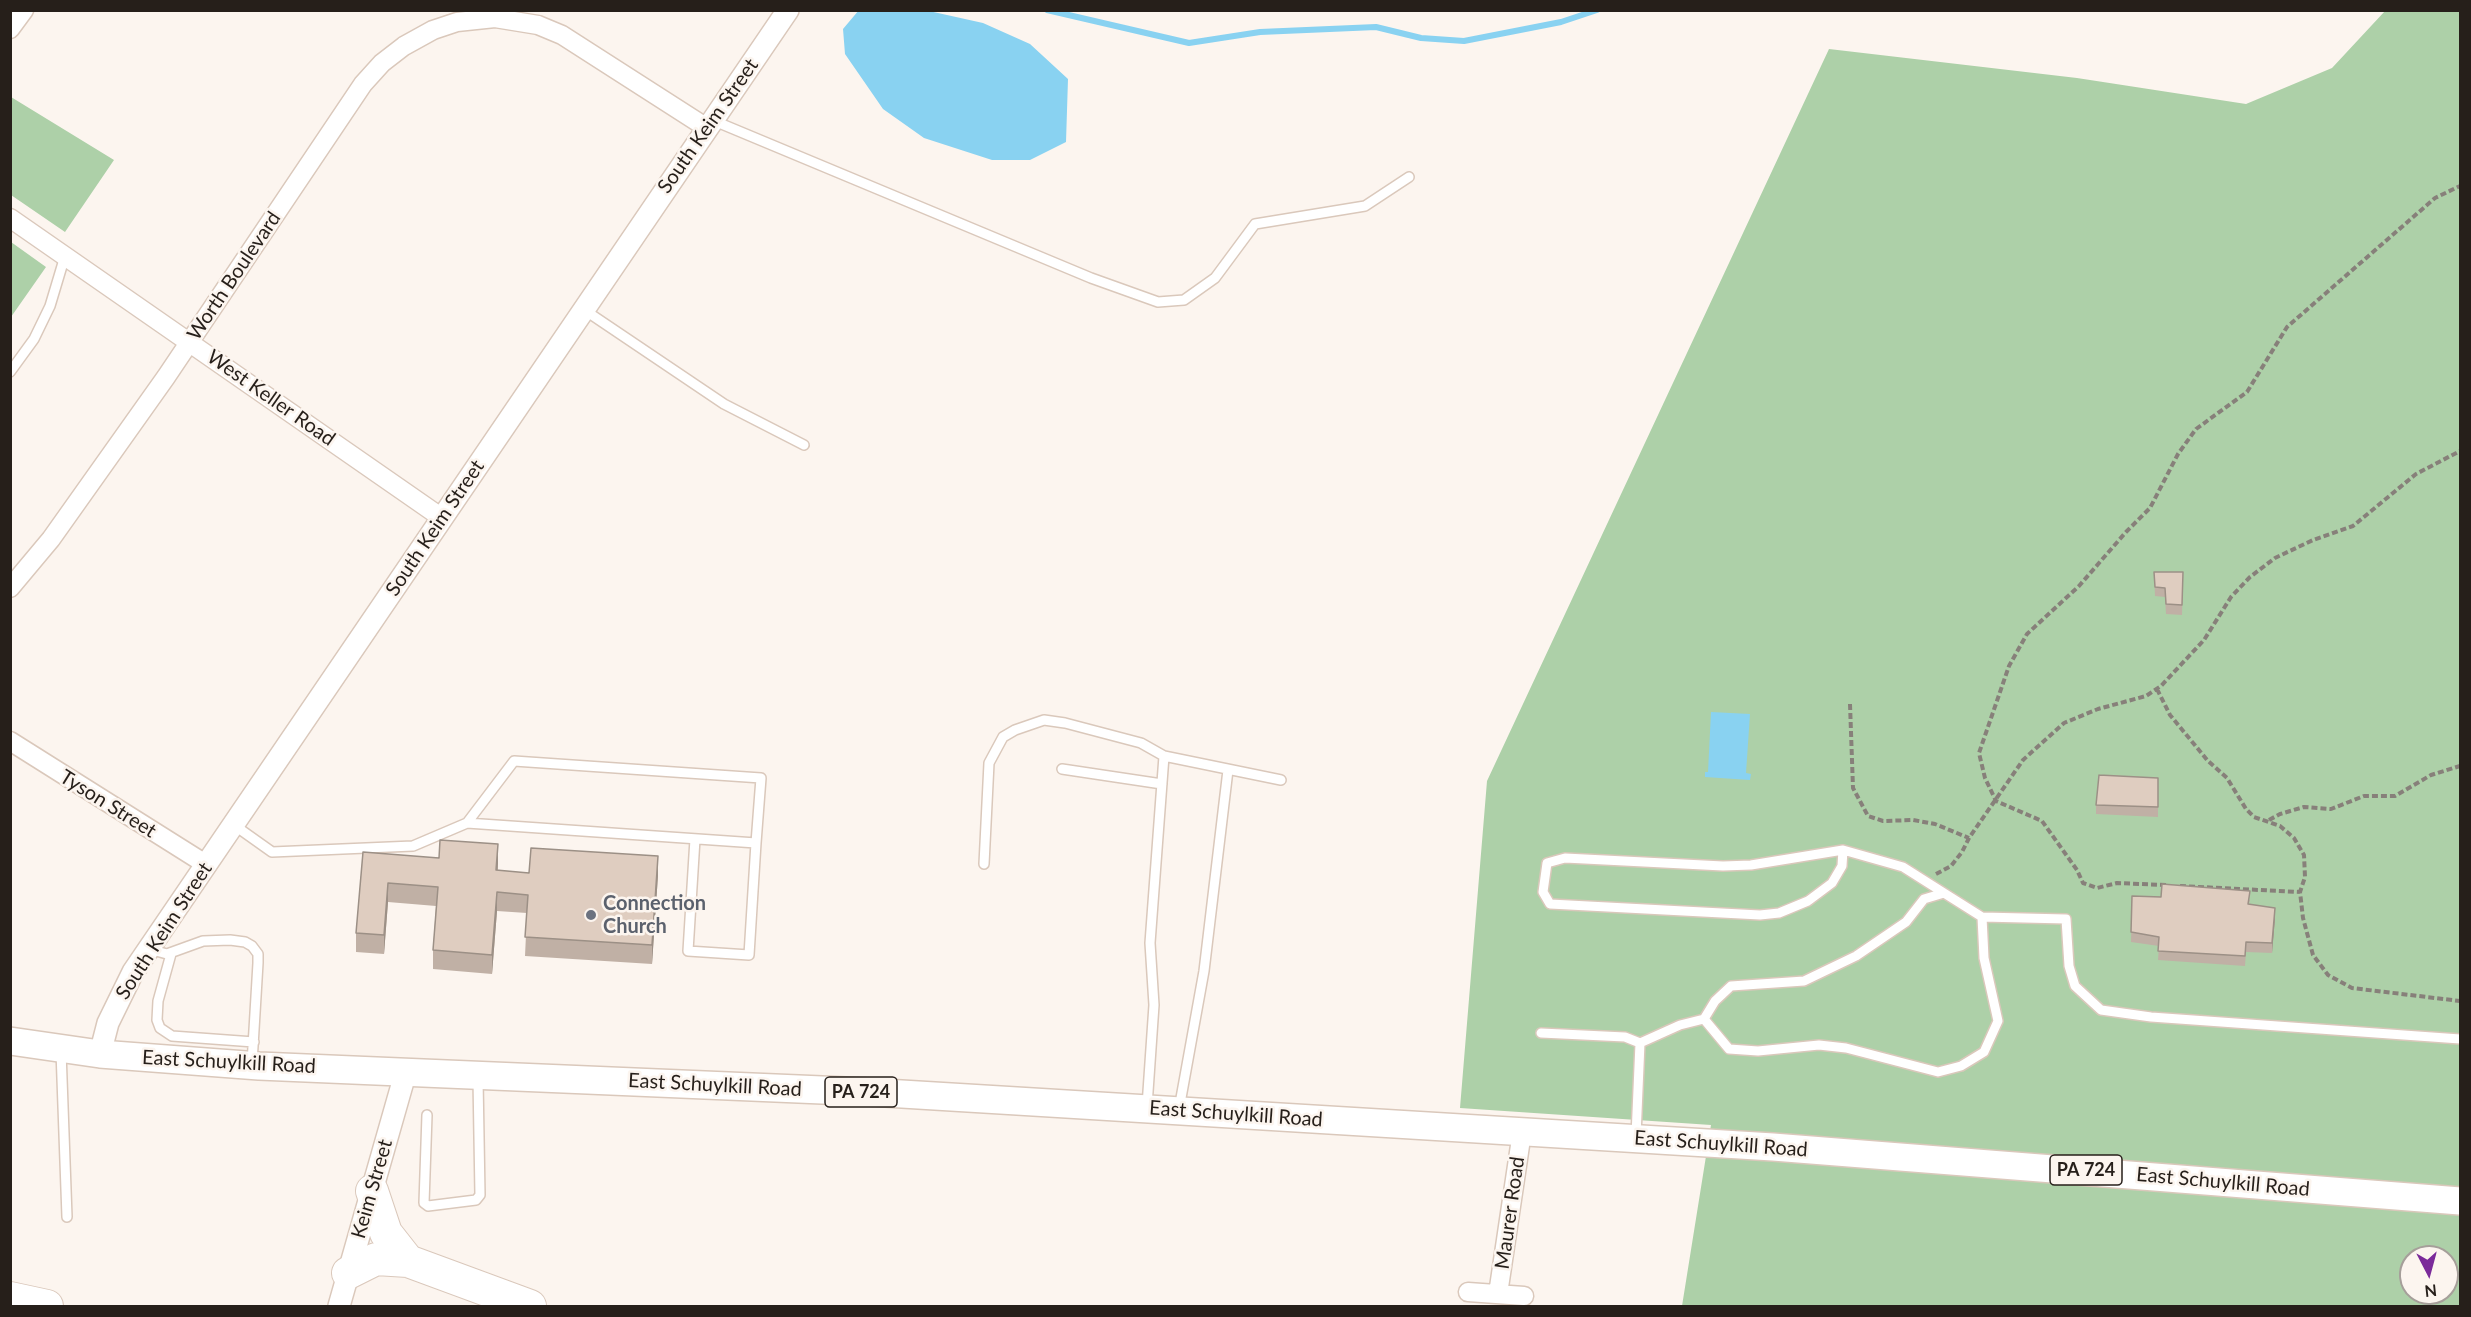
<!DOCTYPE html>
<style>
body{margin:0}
#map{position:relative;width:2471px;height:1317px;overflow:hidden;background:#fcf5ef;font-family:Lato,sans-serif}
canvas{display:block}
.frame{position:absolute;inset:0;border:12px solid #261f1a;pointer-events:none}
.north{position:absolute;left:2399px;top:1245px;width:60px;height:60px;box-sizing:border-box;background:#fcf5ef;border:2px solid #a69f9a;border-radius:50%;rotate:174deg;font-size:16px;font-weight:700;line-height:24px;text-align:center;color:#261f1a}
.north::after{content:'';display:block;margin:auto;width:21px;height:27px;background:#7b2a9a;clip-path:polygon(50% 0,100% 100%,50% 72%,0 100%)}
</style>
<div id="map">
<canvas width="2471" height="1317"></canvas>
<div class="frame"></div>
<div class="north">N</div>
</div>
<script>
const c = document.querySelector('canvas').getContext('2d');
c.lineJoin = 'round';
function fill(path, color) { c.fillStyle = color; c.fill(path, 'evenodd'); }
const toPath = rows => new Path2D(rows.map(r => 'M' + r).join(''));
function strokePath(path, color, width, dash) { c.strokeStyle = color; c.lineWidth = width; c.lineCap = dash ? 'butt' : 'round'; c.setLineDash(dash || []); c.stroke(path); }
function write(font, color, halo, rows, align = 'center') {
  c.font = font + ' Lato,sans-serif'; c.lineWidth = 5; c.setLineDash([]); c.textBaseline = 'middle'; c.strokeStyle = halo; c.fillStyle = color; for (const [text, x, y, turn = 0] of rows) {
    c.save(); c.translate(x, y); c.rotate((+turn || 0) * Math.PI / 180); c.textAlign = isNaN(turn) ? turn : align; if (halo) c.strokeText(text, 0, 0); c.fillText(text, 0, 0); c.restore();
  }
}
const green = toPath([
 [2385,11,2460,11,2460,1306,1682,1306,1711,1125,1460,1108,1487,781,1829,49,2077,78,2246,104,2332,68],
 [2411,1257,2447,1257,2447,1293,2411,1293],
 [11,97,114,160,65,232,11,195],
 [11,242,46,267,11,317]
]);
const water = toPath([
 [859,10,929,11,983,23,1030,44,1068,79,1066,142,1030,160,992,160,924,138,883,109,845,54,843,29],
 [1711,712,1750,714,1746,773,1751,774,1750,780,1705,777,1705,772,1708,772]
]);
const stream = toPath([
 [1047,10,1189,43,1260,32,1376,27,1421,38,1464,41,1561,22,1597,10]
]);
const path = toPath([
 [2157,689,2170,715,2208,761,2227,778,2246,809,2254,817,2280,826,2294,838,2304,855,2305,877,2300,892,2303,918,2313,955,2328,975,2352,988,2460,1001],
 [1850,704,1853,788,1868,816,1883,821,1913,820,1935,824,1969,838],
 [2269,820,2280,814,2304,807,2331,809,2364,796,2395,796,2431,775,2460,766],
 [1936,874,1951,866,1962,852,1969,838,2023,760,2064,723,2098,709,2146,696,2161,686,2204,640,2231,597,2250,577,2275,558,2313,540,2353,526,2416,474,2460,451],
 [2166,885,2117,883,2097,888,2083,883,2077,870,2042,821,1996,801,1985,778,1979,753,2009,666,2027,634,2079,586,2126,532,2150,508,2178,454,2196,429,2247,392,2287,327,2435,198,2460,186],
 [2180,886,2300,892]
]);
const service = toPath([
 [712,120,1091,278,1158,302,1184,300,1215,278,1255,224,1365,206,1409,177],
 [583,309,724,404,804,445],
 [10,372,34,339,50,306,65,256],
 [1062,769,1162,784],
 [234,825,272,852,413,846,467,823,756,843,761,778,514,761,467,823],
 [695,839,688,951,749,955,756,843],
 [1843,850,1842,866,1832,883,1808,901,1779,913,1760,915,1550,904,1543,892,1547,863,1565,858,1723,866,1751,865,1843,850,1903,867,1944,893],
 [984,864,989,763,1003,737,1015,730,1044,720,1065,723,1141,743,1164,756],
 [1982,917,2066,919,2069,966,2075,986,2101,1010,2151,1017,2460,1039],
 [149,949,167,954,203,941,230,940,245,942,252,946,258,954,258,963,252,1063],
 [171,954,158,1001,157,1020,160,1028,172,1036,254,1042],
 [1541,1033,1625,1037,1640,1043,1636,1136],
 [1640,1043,1680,1025,1704,1019,1715,1001,1731,986,1804,981,1856,956,1906,922,1924,899,1944,893,1982,917,1984,958,1998,1021,1984,1052,1961,1066,1938,1072,1846,1048,1819,1045,1758,1051,1729,1049,1704,1019],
 [61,1051,67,1217],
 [1147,1106,1154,1005,1150,943,1164,756,1281,780],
 [1179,1109,1204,971,1228,770],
 [427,1115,424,1203,428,1206,476,1200,480,1195,478,1079]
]);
const minor = toPath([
 [490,10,495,18,538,25,562,35,707,128],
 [10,29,24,10],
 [10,218,442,518],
 [10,588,51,539,166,377,363,84,382,63,404,46,433,30,457,22,495,18],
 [10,741,207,865],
 [1468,1292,1524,1296],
 [1498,1294,1522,1132]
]);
const tertiary = toPath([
 [100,1054,108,1023,133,972,788,10],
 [339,1306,406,1071]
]);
const primary = toPath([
 [10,1041,100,1054,259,1066,869,1092,1773,1147,2460,1201]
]);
const motorway = toPath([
 [372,1191,386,1233,408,1261],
 [348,1273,376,1259,408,1261,530,1306],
 [10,1298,47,1306]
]);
const wall = toPath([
 [2154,572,2183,582,2182,615,2166,614,2165,597,2155,596],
 [2158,778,2158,817,2096,814,2096,805],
 [363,852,498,863,498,870,529,873,658,875,652,964,525,956,527,913,497,911,492,974,433,969,433,950,436,906,388,902,384,954,356,952,356,933],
 [2132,896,2250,900,2249,904,2275,918,2272,953,2246,952,2245,966,2158,960,2159,946,2131,942]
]);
const shadedWall = toPath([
 [498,844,498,863,496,889,496,870],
 [658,856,658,875,652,964,652,945],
 [388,883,388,902,384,954,384,935],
 [497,892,497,911,492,974,492,955],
 [2275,908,2275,918,2272,953,2272,943]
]);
const building = toPath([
 [2154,572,2183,572,2182,605,2166,604,2165,588,2155,587,2154,572],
 [2099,775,2158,778,2158,807,2096,805,2099,775],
 [440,840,498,844,496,870,529,873,531,848,658,856,652,945,525,937,528,895,497,892,492,955,433,950,438,887,388,883,384,935,356,933,363,852,439,858,440,840],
 [2162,884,2250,891,2248,904,2275,908,2272,943,2246,942,2245,956,2158,951,2159,937,2131,932,2132,896,2161,897,2162,884]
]);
const markers = [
 [591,915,6,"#6b7280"]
];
const shields = [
 [861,1092,72],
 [2086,1170,72]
];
const shieldNames = [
 ["PA 724",861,1092],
 ["PA 724",2086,1170]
];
const streetNames = [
 ["South Keim Street",708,126,-55],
 ["Worth Boulevard",234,276,-56],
 ["West Keller Road",271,398,35],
 ["South Keim Street",435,528,-56],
 ["Tyson Street",108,804,32],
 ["South Keim Street",164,931,-57],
 ["East Schuylkill Road",229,1062,3],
 ["East Schuylkill Road",715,1085,3],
 ["East Schuylkill Road",1236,1114,4],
 ["East Schuylkill Road",1721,1144,4],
 ["East Schuylkill Road",2223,1182,5],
 ["Keim Street",372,1189,-74],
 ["Maurer Road",1510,1213,-82]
];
const worshipNames = [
 ["Connection",603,904],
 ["Church",603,927]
];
fill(green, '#add0a8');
fill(water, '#89d2f1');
strokePath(stream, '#89d2f1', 6);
strokePath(service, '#dac8bb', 12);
strokePath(minor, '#dac8bb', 21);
strokePath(tertiary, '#dac8bb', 24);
strokePath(primary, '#dac8bb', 30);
strokePath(motorway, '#dac8bb', 34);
strokePath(path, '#87807a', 4, [6, 3]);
strokePath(service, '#fff', 9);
strokePath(minor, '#fff', 18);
strokePath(tertiary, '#fff', 21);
strokePath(primary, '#fff', 27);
strokePath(motorway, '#fff', 32);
fill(wall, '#c0b0a5');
fill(shadedWall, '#9c9086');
fill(building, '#dfcdc0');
strokePath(building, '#9c9086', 1.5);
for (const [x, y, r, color] of markers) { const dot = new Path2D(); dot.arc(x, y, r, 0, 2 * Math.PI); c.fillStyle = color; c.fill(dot); strokePath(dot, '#fcf5ef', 2); }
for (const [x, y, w] of shields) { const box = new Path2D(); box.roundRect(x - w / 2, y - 15, w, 30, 4.5); c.fillStyle = '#fcf5ef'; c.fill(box); strokePath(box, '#261f1a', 1.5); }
write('bold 18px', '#261f1a', null, shieldNames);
write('20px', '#261f1a', '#fcf5ef', streetNames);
write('bold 20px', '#5b616d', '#fcf5ef', worshipNames, 'left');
</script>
